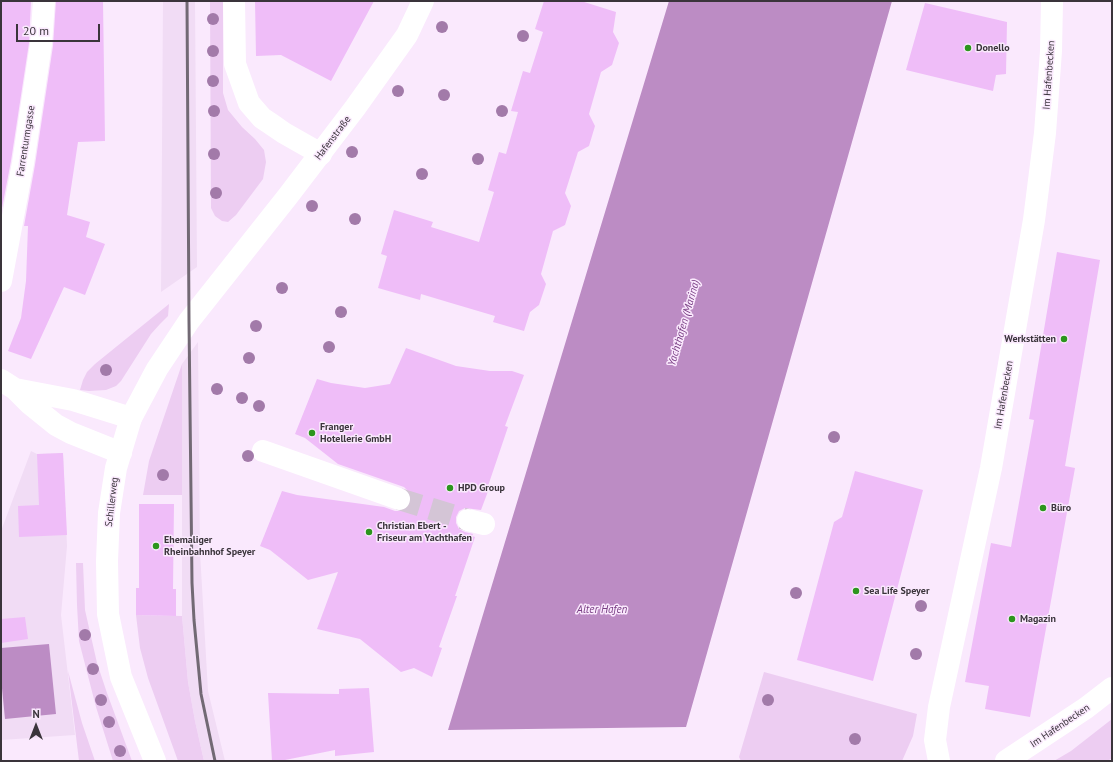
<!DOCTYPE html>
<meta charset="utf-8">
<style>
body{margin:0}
#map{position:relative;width:1113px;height:762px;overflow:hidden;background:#fae9fd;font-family:"PT Sans",sans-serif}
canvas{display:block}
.frame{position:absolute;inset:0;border:2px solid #3a343b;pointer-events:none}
.north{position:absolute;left:16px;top:706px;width:40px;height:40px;-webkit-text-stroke:3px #fae9fd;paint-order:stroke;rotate:0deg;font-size:11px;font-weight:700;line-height:16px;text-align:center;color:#3a343b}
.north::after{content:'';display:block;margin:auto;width:14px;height:18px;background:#3a343b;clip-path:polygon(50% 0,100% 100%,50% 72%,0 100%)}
.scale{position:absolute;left:16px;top:24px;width:84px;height:18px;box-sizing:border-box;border:2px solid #3a343b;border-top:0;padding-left:5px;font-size:12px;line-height:14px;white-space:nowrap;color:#3a343b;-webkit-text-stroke:3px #fae9fd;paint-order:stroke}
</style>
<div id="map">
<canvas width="1113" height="762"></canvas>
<div class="frame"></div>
<div class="north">N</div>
<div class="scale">20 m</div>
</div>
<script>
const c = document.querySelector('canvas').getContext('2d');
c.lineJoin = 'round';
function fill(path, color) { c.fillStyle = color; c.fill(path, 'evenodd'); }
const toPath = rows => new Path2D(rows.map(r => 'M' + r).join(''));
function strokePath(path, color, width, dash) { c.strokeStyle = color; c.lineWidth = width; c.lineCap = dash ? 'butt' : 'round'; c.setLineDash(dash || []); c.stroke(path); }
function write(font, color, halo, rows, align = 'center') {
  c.font = font + ' "PT Sans",sans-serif'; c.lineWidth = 3; c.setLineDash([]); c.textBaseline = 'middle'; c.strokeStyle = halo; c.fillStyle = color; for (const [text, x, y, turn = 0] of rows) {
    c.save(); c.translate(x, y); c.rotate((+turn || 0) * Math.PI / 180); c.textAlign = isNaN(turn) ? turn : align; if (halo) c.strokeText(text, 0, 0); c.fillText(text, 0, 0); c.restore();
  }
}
const built = toPath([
 [163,1,195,1,197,267,161,292],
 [198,342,200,552,208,691,225,761,204,761,195,721,188,682,182,616,182,364],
 [31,451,37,454,63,453,67,546,61,615,75,735,1,740,1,531]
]);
const green = toPath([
 [210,1,223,1,223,93,228,110,242,127,255,139,264,150,266,162,263,179,236,215,228,222,222,221,215,216,211,208],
 [169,304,168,316,160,324,151,334,121,381,116,386,106,390,89,391,80,390,83,380,87,372,95,364],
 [182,364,182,495,143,495,149,461],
 [76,563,83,563,85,610,97,663,107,693,132,761,113,761,96,707,79,641,77,605],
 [136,615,182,616,188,682,195,721,204,761,178,761,148,678,140,648],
 [68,671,82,723,95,761,79,761],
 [764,672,917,714,913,736,902,761,741,761,739,757],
 [1112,719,1112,758,1108,761,1054,761,1071,751]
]);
const water = toPath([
 [669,1,892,1,686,727,448,730],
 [49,644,56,714,5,719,1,678,1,648]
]);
const building = toPath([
 [1,1,31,1,29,43,11,161,1,213],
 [56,1,103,1,105,141,78,142,67,215,90,222,86,237,105,244,85,295,64,287,31,359,8,351,21,318,26,281,28,226,24,226,35,165,53,46],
 [255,1,374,1,331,81,281,55,256,56],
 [544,1,581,1,616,12,613,32,619,43,612,65,601,72,589,114,595,126,589,146,578,152,565,193,571,206,565,225,553,231,541,274,546,284,539,305,530,312,524,331,493,322,495,316,451,303,421,294,420,300,378,288,387,256,381,254,394,210,433,222,431,227,479,242,494,192,488,190,499,152,506,154,518,112,511,111,523,71,530,73,543,32,535,29],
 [925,3,1007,22,1006,74,996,75,993,91,906,70],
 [1057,252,1100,260,1065,466,1075,468,1030,717,985,709,989,686,965,682,991,543,1011,547,1034,420,1029,419],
 [406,348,456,366,490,371,512,371,524,375,505,426,508,427,488,486,490,486,481,510,465,508,459,511,456,517,456,523,459,529,465,532,473,534,472,536,475,537,455,596,457,596,439,647,442,648,432,677,414,668,401,672,360,639,317,629,338,572,308,580,270,550,260,546,282,491,297,495,384,507,395,511,402,511,407,508,411,503,411,496,408,491,404,487,338,464,305,438,295,434,317,379,331,383,365,388,390,384],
 [63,453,67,535,19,537,18,506,39,505,37,454],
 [855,471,923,490,873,681,797,660,834,522,842,517],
 [139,504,174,504,173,589,176,589,176,616,136,615,136,588,139,588],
 [25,617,28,639,1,643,1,619],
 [369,688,374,752,335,756,335,750,280,761,272,761,268,693,339,694,339,689]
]);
const streetTunnel = toPath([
 [399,499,468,520]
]);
const street = toPath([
 [234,1,235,64,249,103,262,118,271,124,284,133,321,154],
 [1,281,23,163,41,44,44,1],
 [1,380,15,389,30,404,56,425,71,433,121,453],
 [15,389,73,400,131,418],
 [263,451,399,499],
 [468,520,484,524],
 [939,761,935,740,939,707,991,468,1034,220,1045,133,1051,51,1052,2],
 [1006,761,1086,708,1112,688]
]);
const secondary = toPath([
 [155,761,121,677,108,614,107,561,109,513,116,468,131,418,157,369,189,321,288,196,355,108,407,35,423,1]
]);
const rail = toPath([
 [187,1,189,321,192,583,194,620,201,694,215,761]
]);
const trees = [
 [213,19],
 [442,27],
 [523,36],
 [213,51],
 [213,81],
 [398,91],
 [444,95],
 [214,111],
 [502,111],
 [352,152],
 [214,154],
 [478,159],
 [422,174],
 [216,193],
 [312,206],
 [355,219],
 [282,288],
 [341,312],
 [256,326],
 [329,347],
 [249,358],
 [106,370],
 [217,389],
 [242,398],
 [259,406],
 [834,437],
 [248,456],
 [163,475],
 [796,593],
 [921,606],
 [85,635],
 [916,654],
 [93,669],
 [101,700],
 [768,700],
 [109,722],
 [855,739],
 [120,751]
];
const markers = [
 [968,48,4,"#2c951d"],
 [1064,339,4,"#2c951d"],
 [312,433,4,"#2c951d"],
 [450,488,4,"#2c951d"],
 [1043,508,4,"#2c951d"],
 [369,532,4,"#2c951d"],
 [156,546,4,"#2c951d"],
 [856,591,4,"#2c951d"],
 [1012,619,4,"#2c951d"]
];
const poiNames = [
 ["Donello",976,48],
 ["Werkstätten",1056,339,"right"],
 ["Franger",320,427],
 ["Hotellerie GmbH",320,439],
 ["HPD Group",458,488],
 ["Büro",1051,508],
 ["Christian Ebert -",377,526],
 ["Friseur am Yachthafen",377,538],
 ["Ehemaliger",164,540],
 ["Rheinbahnhof Speyer",164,552],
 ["Sea Life Speyer",864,591],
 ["Magazin",1020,619]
];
const streetNames = [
 ["Im Hafenbecken",1049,75,-86],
 ["Hafenstraße",333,138,-53],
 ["Farrenturmgasse",26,141,-81],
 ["Im Hafenbecken",1004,395,-80],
 ["Schillerweg",112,502,-83],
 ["Im Hafenbecken",1060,726,-34]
];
const waterNames = [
 ["Yachthafen (Marina)",684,323,-74],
 ["Alter Hafen",602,610]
];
fill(built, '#f1dcf5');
fill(green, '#edcdf2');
fill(water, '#bc8cc4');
fill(building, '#efbdf8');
strokePath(streetTunnel, '#d4c5d6', 22, [22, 11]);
strokePath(street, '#fff', 22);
strokePath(secondary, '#fff', 22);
strokePath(rail, '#726974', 3);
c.fillStyle = '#a27aa9';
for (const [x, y] of trees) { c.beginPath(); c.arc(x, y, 6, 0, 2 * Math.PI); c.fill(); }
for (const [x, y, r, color] of markers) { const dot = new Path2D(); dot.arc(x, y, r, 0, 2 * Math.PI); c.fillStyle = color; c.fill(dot); strokePath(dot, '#fae9fd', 1.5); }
write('bold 10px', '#3a343b', '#fae9fd', poiNames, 'left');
write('10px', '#3a343b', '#fae9fd', streetNames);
write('italic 11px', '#773c82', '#fae9fd', waterNames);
</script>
